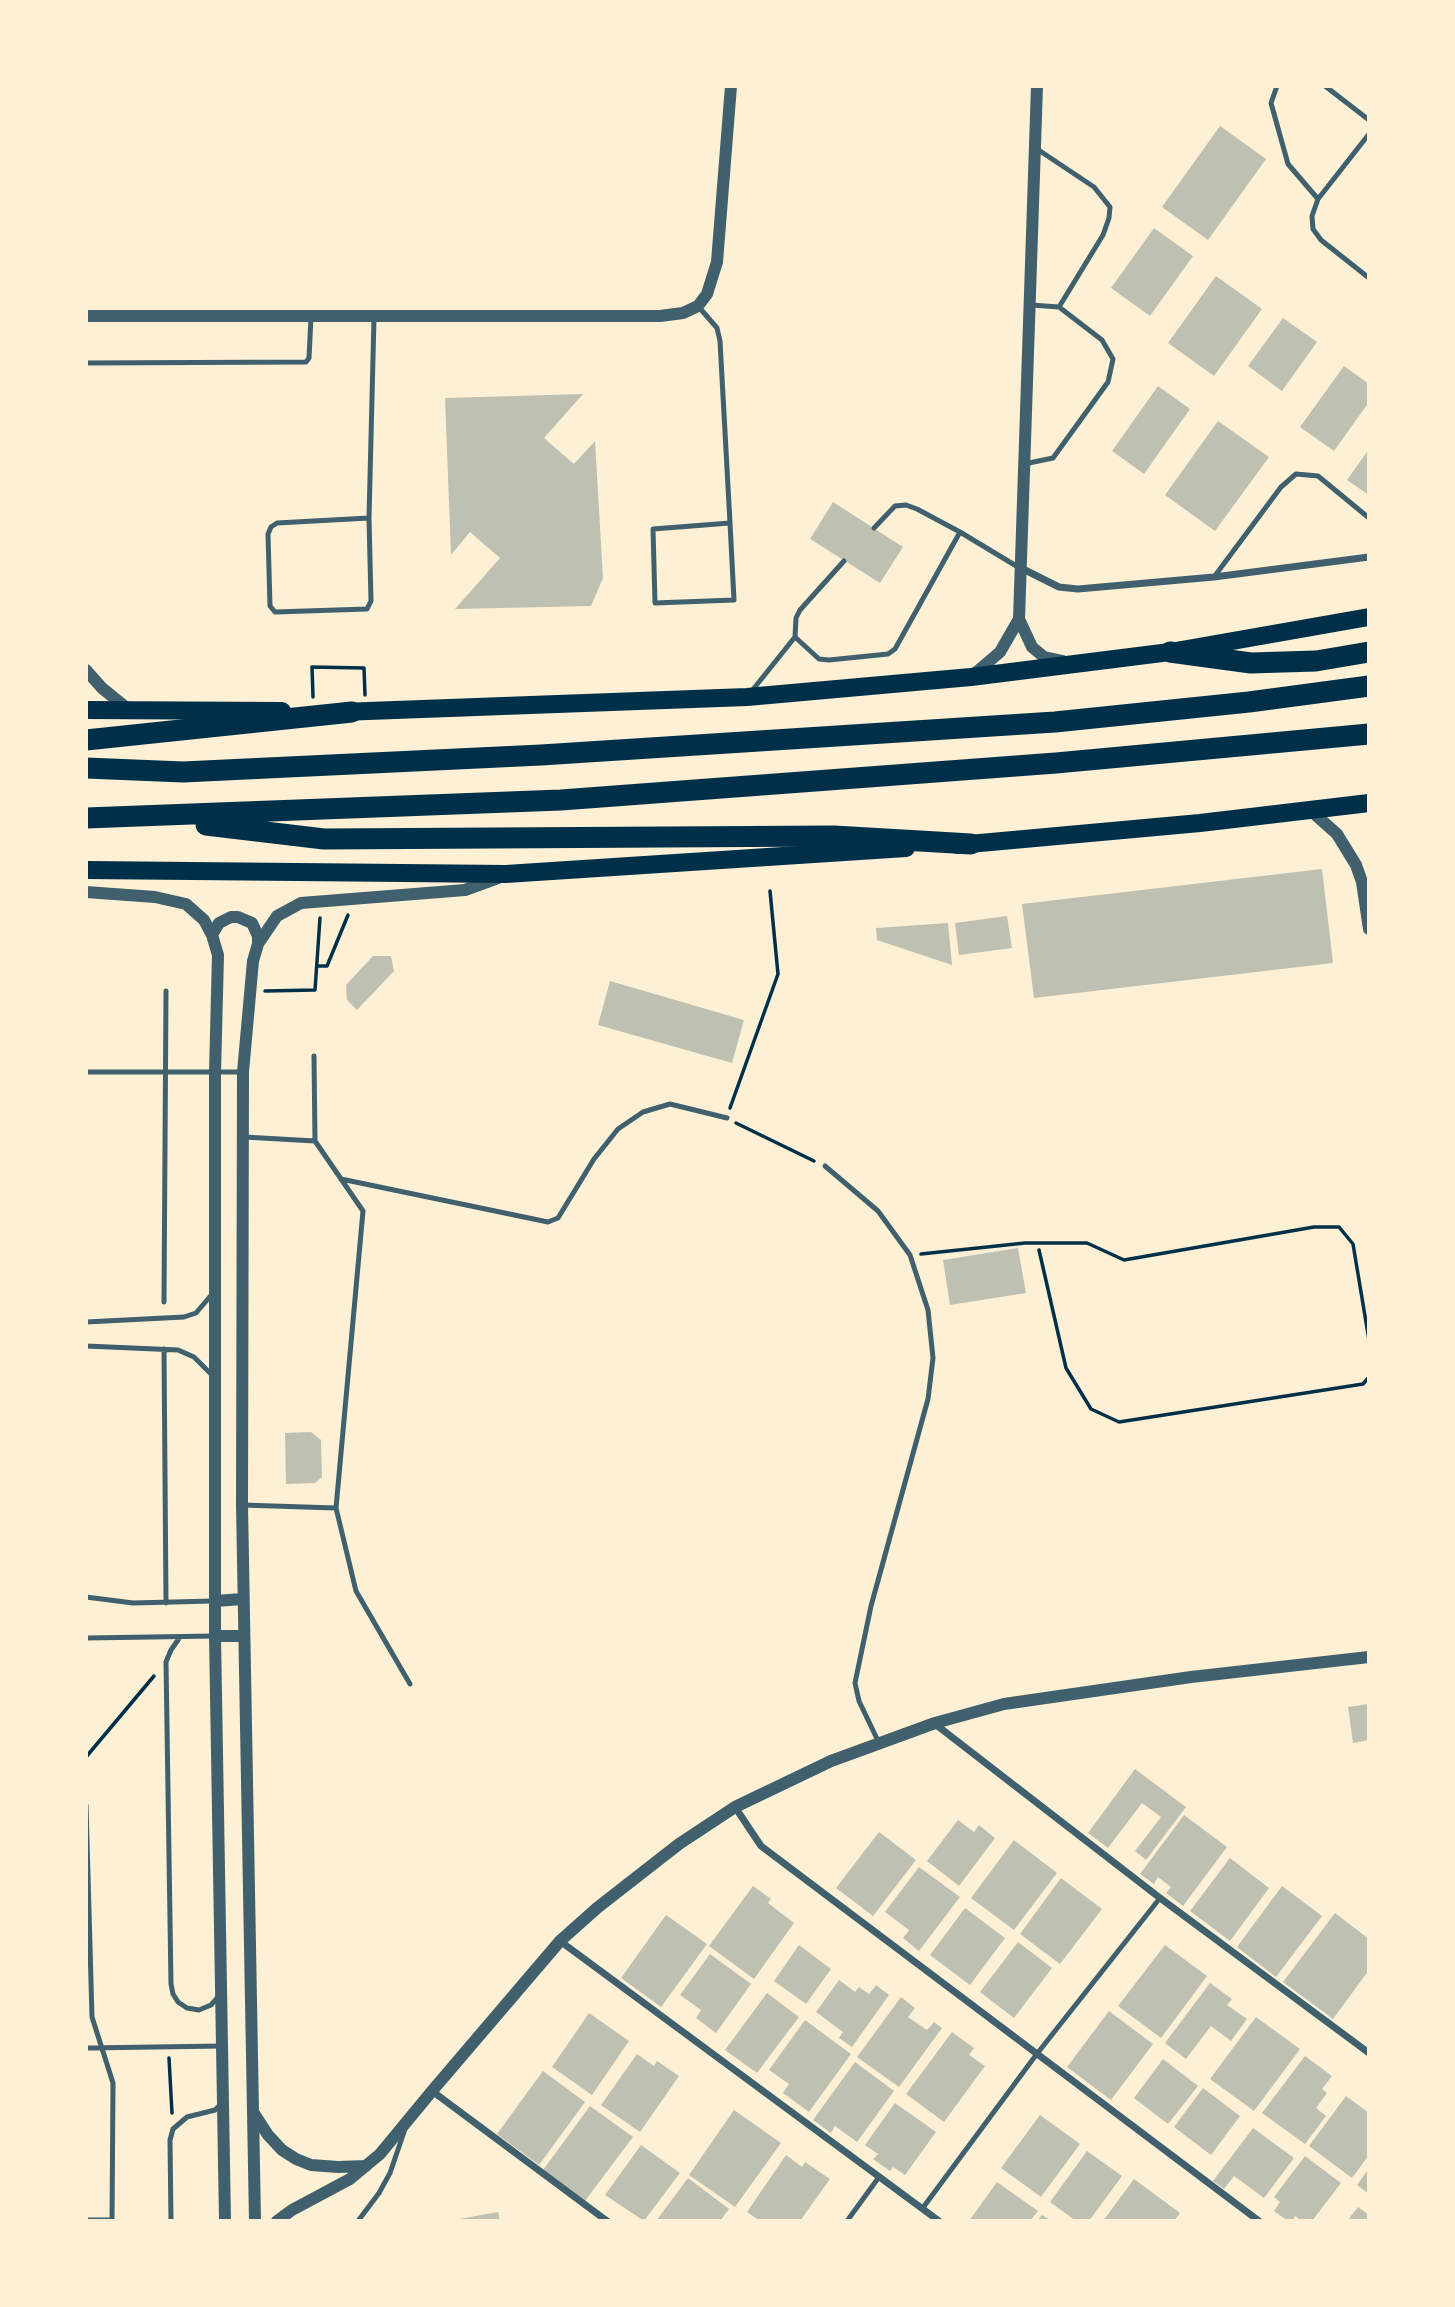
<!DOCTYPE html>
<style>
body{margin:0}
#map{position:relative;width:1455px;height:2307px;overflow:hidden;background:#fdf0d5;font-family:Lora,serif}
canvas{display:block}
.frame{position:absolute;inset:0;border:88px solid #fdf0d5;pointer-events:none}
</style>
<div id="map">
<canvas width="1455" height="2307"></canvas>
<div class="frame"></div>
</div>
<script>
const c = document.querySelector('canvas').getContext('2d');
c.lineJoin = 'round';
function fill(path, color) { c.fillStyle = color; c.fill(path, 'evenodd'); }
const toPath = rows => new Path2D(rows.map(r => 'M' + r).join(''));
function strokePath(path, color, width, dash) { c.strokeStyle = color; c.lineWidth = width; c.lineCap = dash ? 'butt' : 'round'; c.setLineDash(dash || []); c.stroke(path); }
const building = toPath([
 [1220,126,1266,159,1208,240,1162,207],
 [1154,228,1193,256,1150,316,1111,288],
 [1216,276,1262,309,1214,376,1168,343],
 [1283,318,1317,342,1282,391,1248,366],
 [1344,366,1369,384,1369,402,1334,451,1300,427],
 [1158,386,1190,409,1144,474,1112,451],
 [583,394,544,438,574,464,595,441,603,578,591,606,455,609,500,558,470,532,451,555,445,398],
 [1218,421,1269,457,1215,531,1165,495],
 [1369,449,1369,495,1347,480],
 [833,502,903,547,880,583,810,539],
 [1322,869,1333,963,1034,998,1022,904],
 [1007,916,1012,948,959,955,955,923],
 [948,923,952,965,877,940,876,928],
 [373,956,391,956,394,971,357,1010,347,1000,346,985],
 [610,981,744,1020,732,1063,598,1025],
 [1018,1248,1026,1293,950,1305,943,1260],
 [311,1432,321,1440,322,1477,315,1483,286,1484,285,1433],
 [1369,1704,1369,1740,1353,1743,1348,1707],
 [1135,1769,1186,1807,1146,1860,1135,1851,1161,1817,1142,1803,1108,1848,1088,1833],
 [1184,1815,1227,1847,1183,1906,1166,1893,1171,1887,1158,1877,1154,1884,1140,1874],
 [958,1820,974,1832,979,1825,995,1838,959,1886,927,1861],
 [879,1832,916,1860,873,1916,836,1888],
 [1014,1840,1057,1873,1014,1930,971,1898],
 [1230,1858,1269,1888,1230,1941,1190,1911],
 [919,1867,960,1897,919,1951,903,1938,909,1930,885,1912],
 [1061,1878,1102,1909,1060,1964,1020,1934],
 [753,1886,771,1899,768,1903,794,1923,754,1979,709,1946],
 [1282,1886,1322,1916,1276,1977,1237,1947],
 [965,1908,1005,1938,970,1985,930,1955],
 [1335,1913,1369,1939,1369,1970,1333,2019,1283,1982],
 [666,1915,707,1944,661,2007,621,1978],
 [1018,1942,1052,1968,1014,2018,980,1992],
 [799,1945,831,1969,806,2004,774,1981],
 [1165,1945,1207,1976,1161,2038,1118,2006],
 [710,1954,751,1984,716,2033,696,2018,701,2010,680,1995],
 [839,1980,855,1992,859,1987,869,1994,876,1985,889,1995,852,2047,839,2038,843,2032,816,2012],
 [1210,1983,1232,1999,1227,2005,1247,2019,1231,2041,1211,2026,1186,2059,1165,2043],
 [767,1993,799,2017,757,2073,725,2050],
 [901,1997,915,2008,908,2017,927,2030,934,2022,942,2028,899,2087,857,2057],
 [1109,2011,1153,2044,1111,2100,1067,2067],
 [589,2013,629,2041,592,2095,552,2067],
 [1256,2017,1300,2049,1254,2111,1210,2079],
 [805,2020,851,2054,809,2112,783,2093,789,2084,769,2070],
 [952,2032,974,2048,969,2055,985,2066,944,2122,906,2094],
 [637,2054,654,2066,657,2061,679,2076,640,2132,601,2105],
 [1305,2056,1332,2076,1322,2089,1327,2093,1316,2108,1326,2116,1305,2144,1262,2113],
 [1163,2059,1198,2086,1168,2124,1134,2098],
 [855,2062,894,2091,857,2142,835,2126,831,2133,813,2120],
 [543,2071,585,2102,539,2165,497,2134],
 [1203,2088,1240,2116,1211,2155,1174,2127],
 [1346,2096,1369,2113,1369,2155,1352,2178,1309,2146],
 [895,2103,936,2132,905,2175,893,2167,890,2171,873,2159,878,2154,865,2145],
 [590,2106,633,2137,585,2201,543,2170],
 [734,2110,781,2143,735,2207,689,2175],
 [1040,2115,1080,2144,1041,2197,1001,2168],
 [1253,2128,1294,2158,1264,2198,1234,2176,1224,2189,1213,2181],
 [641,2145,680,2173,644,2221,605,2195],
 [1087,2151,1122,2176,1089,2221,1076,2221,1050,2202],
 [786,2155,802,2167,805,2162,830,2179,800,2221,760,2221,747,2212],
 [1305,2156,1341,2183,1312,2221,1302,2221,1295,2216,1292,2221,1288,2221,1274,2211,1280,2202,1274,2197],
 [1369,2168,1369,2194,1357,2185],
 [688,2178,729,2209,720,2221,656,2221],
 [1134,2179,1180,2213,1174,2221,1103,2221],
 [997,2182,1038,2211,1030,2221,969,2221],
 [1358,2207,1369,2215,1369,2221,1347,2221],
 [498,2212,500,2221,454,2221,454,2220],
 [1042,2215,1052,2221,1037,2221]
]);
const path = toPath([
 [313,697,312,667,364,668,365,695],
 [317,966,327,966,348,915],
 [265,991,315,990,320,918],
 [730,1108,778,974,770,891],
 [736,1123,814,1161],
 [1039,1250,1066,1368,1091,1409,1119,1422,1363,1384,1369,1377],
 [921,1254,1025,1243,1087,1243,1124,1260,1314,1227,1339,1227,1353,1244,1369,1340],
 [86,1757,154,1676],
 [169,2058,172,2113]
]);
const service = toPath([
 [1277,86,1271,103,1288,164,1318,199],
 [1325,86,1369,120],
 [1369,134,1318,199,1312,216,1313,229,1321,240,1369,278],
 [1031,305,1059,307],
 [698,306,717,328,720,341,730,523,734,600,655,603,653,529,730,523],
 [86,363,306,362,309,358,311,317],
 [1024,464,1053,458,1108,382,1113,359,1102,340,1059,307,1103,235,1109,218,1110,207,1094,187,1037,149],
 [369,518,277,523,271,527,268,534,270,606,275,612,367,609,371,601,369,518,374,318],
 [874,528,895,506,906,505,917,509,960,532,1018,567],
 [1214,577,1281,487,1296,474,1318,476,1369,518],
 [795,637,819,659,829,660,888,654,895,649,960,532],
 [751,692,795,637,796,618,800,610,844,561],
 [314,1056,315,1141,363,1211,336,1508,356,1591,410,1684],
 [86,1072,243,1072],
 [244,1137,315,1141],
 [825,1166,878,1211,910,1255,928,1310,933,1358,928,1399,871,1606,855,1683,859,1701,879,1743],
 [341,1179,548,1222,558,1218,594,1159,618,1129,643,1112,670,1104,727,1118],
 [164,1302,166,991],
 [86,1322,184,1317,196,1313,213,1293],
 [86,1346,178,1350,194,1357,213,1376],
 [164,1349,166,1603],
 [242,1505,336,1508],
 [86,1597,133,1603,213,1601],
 [180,1637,171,1650,166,1662,171,1984,173,1994,178,2002,187,2008,199,2010,211,2005,219,1996],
 [86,1638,215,1636],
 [86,1805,92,2017,113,2083,112,2221],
 [86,2048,223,2046],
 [922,2209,1036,2055,1160,1898],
 [86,2220,112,2220],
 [171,2221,170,2140,173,2129,187,2117,215,2110,220,2105],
 [358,2221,379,2193,390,2173,404,2132],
 [847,2221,879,2177]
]);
const minor = toPath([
 [1021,568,1059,587,1078,589,1214,577,1369,557],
 [935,1724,1160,1898,1369,2053],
 [735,1807,761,1846,1259,2221],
 [560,1941,939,2221],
 [432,2091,607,2221]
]);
const tertiary = toPath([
 [86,316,660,316,683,313,698,306,707,294,717,262,731,86],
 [1019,619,1032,647,1044,657,1063,661],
 [86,670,102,688,129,710],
 [972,676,1000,652,1019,619,1037,86],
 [1310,810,1337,834,1356,865,1362,882,1369,929],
 [86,892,155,897,186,904,204,920,212,935,218,955,215,1073,215,1636,225,2221],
 [212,935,219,923,231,917,238,917,252,923,258,936,258,944],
 [216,1601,242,1599],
 [215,1636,243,1636],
 [253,2112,268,2135,282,2150,296,2159,311,2165,338,2167,366,2166],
 [255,2221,242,1505,243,1072,253,961,258,944,277,916,301,903,465,890,498,878],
 [277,2221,292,2210,350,2179,380,2154,432,2091,560,1941,597,1908,679,1844,735,1807,831,1761,935,1723,1004,1704,1191,1677,1369,1657]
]);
const primary = toPath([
 [86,710,282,711],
 [341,712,747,697,971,677,1170,652,1369,617],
 [958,845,1200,823,1369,803],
 [86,870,506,874,906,848]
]);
const motorway = toPath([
 [1170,652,1251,663,1316,661,1369,652],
 [86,740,352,712],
 [86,768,183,772,541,755,1055,722,1249,702,1369,686],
 [86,818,561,800,1056,763,1369,734],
 [206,825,324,839,834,836,971,844]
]);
fill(building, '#bec0b2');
strokePath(path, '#003049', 3.5);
strokePath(service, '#3f606c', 5);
strokePath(minor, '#3f606c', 7);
strokePath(tertiary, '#3f606c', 12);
strokePath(primary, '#003049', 18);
strokePath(motorway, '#003049', 21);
</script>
